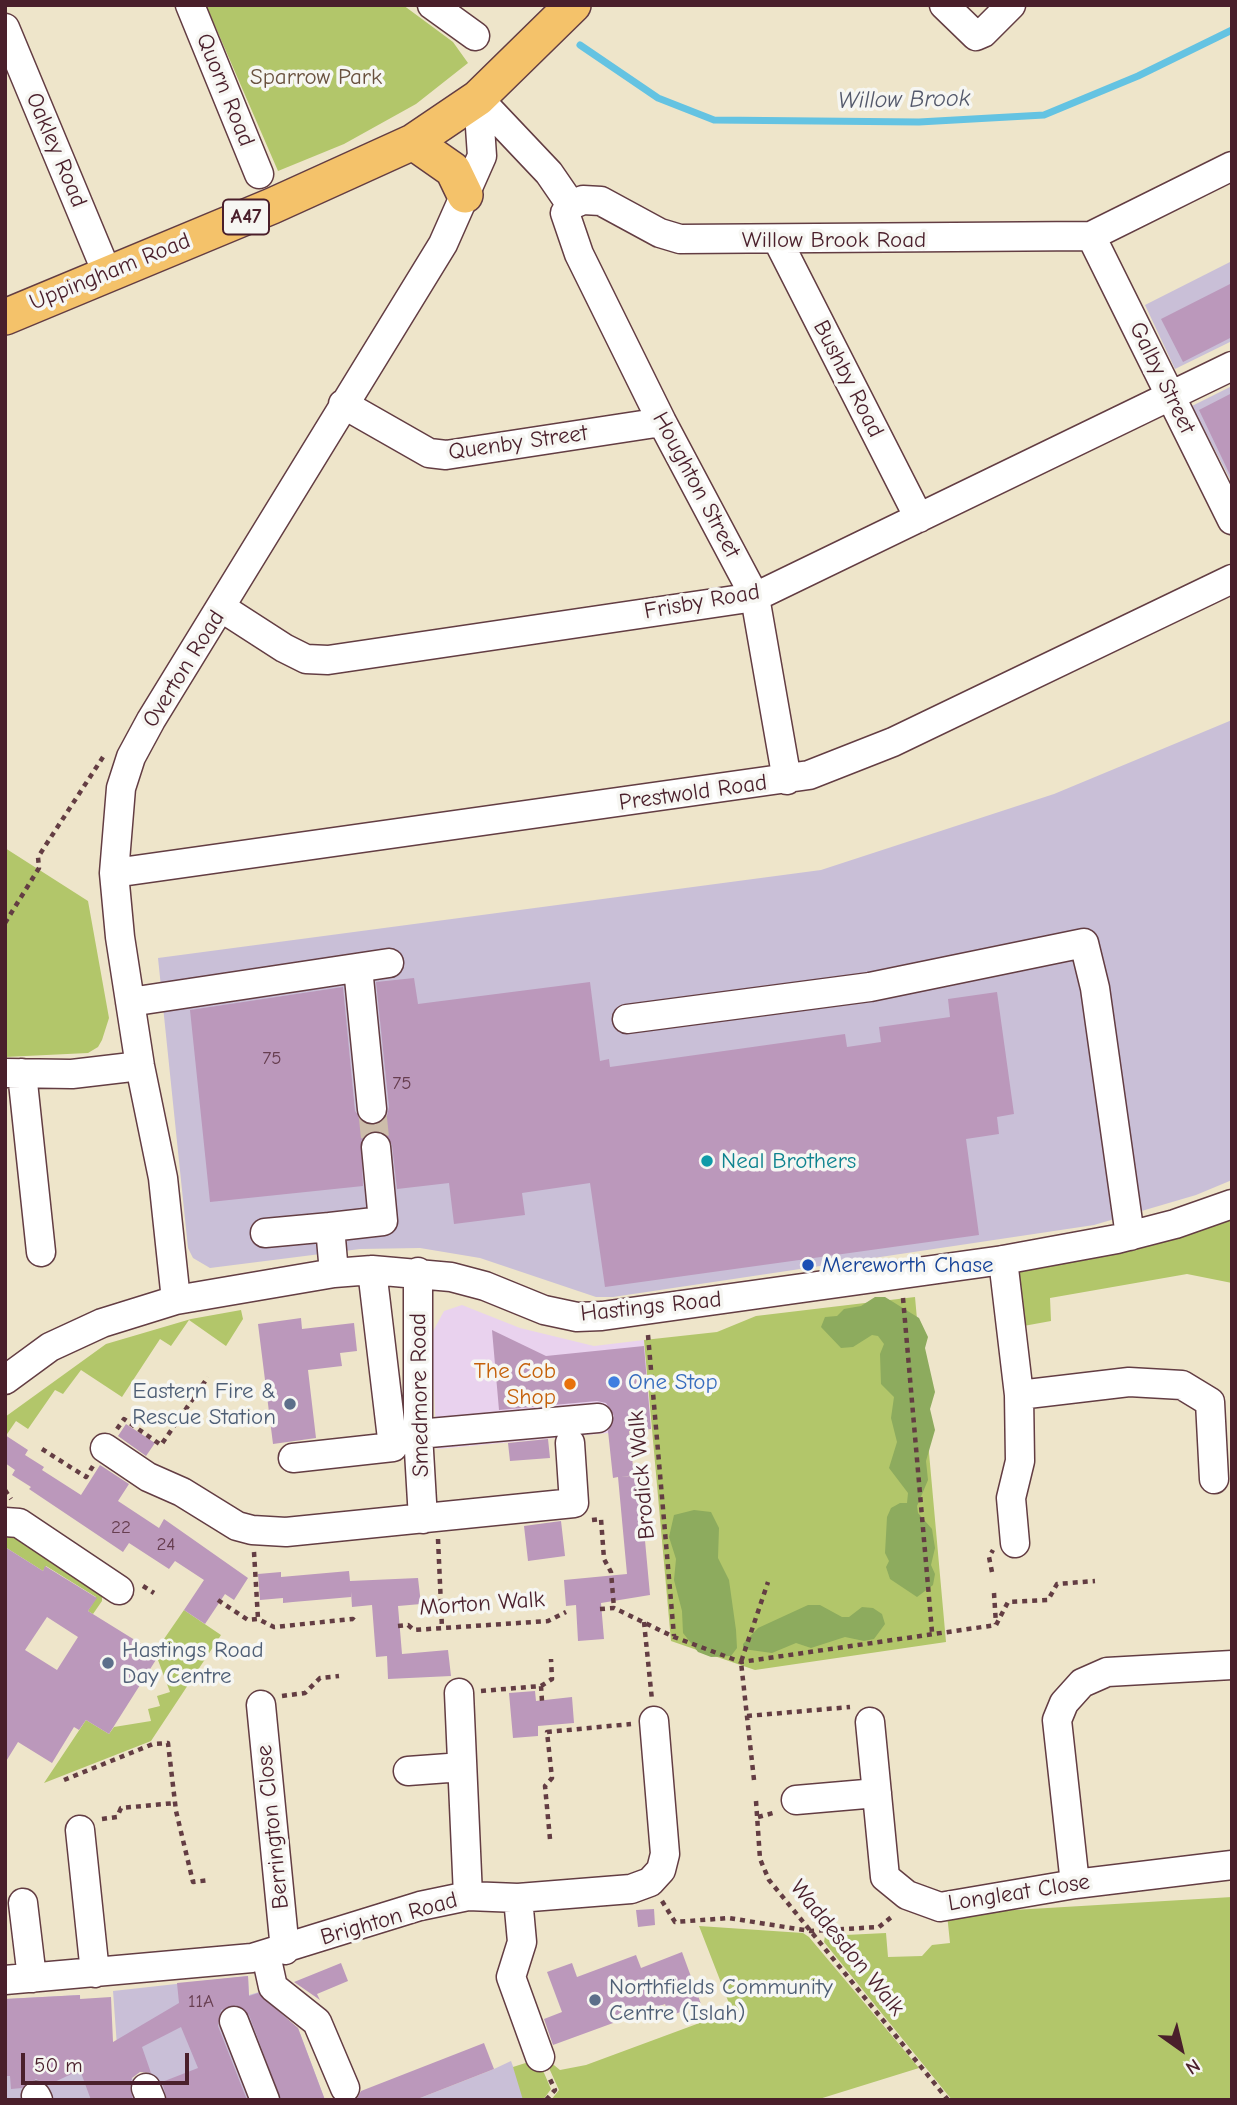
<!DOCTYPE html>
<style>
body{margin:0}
#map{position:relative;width:1237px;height:2105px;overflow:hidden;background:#eee5ca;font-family:"Comic Neue",sans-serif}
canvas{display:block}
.frame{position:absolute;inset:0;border:7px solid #4a1f2b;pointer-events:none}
.north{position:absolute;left:1146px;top:2014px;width:70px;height:70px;-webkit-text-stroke:5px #f6f6f2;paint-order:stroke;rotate:146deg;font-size:19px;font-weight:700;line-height:28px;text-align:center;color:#4a1f2b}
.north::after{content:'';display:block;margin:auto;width:24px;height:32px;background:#4a1f2b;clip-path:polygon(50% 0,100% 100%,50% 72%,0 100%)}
.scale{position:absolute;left:21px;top:2053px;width:168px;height:32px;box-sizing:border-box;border:4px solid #4a1f2b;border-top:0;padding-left:9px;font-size:21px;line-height:24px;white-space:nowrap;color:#4a1f2b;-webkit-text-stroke:5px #f6f6f2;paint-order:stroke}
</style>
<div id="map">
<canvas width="1237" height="2105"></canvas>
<div class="frame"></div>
<div class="north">N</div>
<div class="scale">50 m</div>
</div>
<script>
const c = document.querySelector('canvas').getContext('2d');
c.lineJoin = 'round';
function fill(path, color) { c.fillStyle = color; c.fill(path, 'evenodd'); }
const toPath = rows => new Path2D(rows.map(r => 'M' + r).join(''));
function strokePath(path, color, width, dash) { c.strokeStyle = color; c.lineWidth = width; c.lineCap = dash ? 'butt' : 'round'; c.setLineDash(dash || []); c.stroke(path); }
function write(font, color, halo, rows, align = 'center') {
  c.font = font + ' "Comic Neue",sans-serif'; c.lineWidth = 7; c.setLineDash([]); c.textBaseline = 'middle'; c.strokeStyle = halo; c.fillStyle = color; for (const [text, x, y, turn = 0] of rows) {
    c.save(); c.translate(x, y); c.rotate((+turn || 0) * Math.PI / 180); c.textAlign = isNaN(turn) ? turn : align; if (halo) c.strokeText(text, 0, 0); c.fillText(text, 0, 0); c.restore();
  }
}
const built = toPath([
 [462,1305,520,1328,594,1346,644,1340,651,1429,437,1449,431,1335,444,1311]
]);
const industrial = toPath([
 [1232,261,1232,341,1175,369,1145,305],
 [1232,386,1232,483,1192,406],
 [1232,720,1232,1180,1196,1195,1094,1225,613,1297,596,1297,480,1258,420,1248,360,1249,210,1268,193,1258,188,1248,158,958,821,870,1054,794],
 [248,1976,249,1995,266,1990,273,2009,298,2028,325,2100,5,2100,5,1999,80,1995,84,2077,90,2094,151,2072,118,2060,113,1991],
 [511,2061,525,2099,415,2100,494,2069]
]);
const green = toPath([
 [206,5,403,5,453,42,468,63,416,104,344,144,278,171],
 [5,848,88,901,109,1018,102,1040,98,1047,88,1053,5,1057],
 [1232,1202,1232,1283,1187,1274,1050,1298,1051,1321,1018,1327,1003,1260],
 [915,1297,946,1642,755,1670,671,1641,644,1340,717,1332,756,1316],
 [241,1310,243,1319,226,1346,189,1320,171,1346,160,1339,122,1397,81,1370,63,1394,55,1390,28,1429,16,1421,5,1437,5,1417,106,1344,191,1319],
 [13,1535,102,1592,102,1601,93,1614,88,1611,96,1597,46,1566,43,1571,5,1547,5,1539],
 [184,1610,221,1635,151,1741,44,1783,86,1720,109,1734,114,1727,151,1721,148,1709,160,1706,157,1696,170,1692,155,1652],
 [1232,1897,1232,2100,952,2100,824,1942,825,1936,886,1933,888,1957,922,1956,932,1945,950,1943,947,1914],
 [699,1926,803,1933,809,1937,919,2068,816,2100,551,2100,559,2090,544,2057,560,2070,586,2065,732,2011],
 [538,2059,551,2089,543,2100,523,2100,513,2067]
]);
const forest = toPath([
 [875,1297,885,1297,919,1318,928,1337,925,1348,935,1392,930,1409,935,1430,926,1461,928,1480,917,1506,918,1513,932,1529,935,1548,931,1565,935,1574,933,1585,917,1597,890,1579,886,1567,889,1561,885,1553,887,1517,891,1508,900,1503,907,1503,908,1493,889,1468,897,1442,891,1418,894,1397,881,1384,880,1354,884,1344,878,1336,872,1335,853,1347,841,1348,821,1327,825,1317,837,1316,844,1309,861,1306],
 [694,1510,711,1512,719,1528,718,1558,729,1580,736,1630,737,1648,731,1656,711,1657,698,1652,683,1633,682,1611,674,1580,676,1559,669,1537,674,1515],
 [808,1605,820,1605,842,1617,849,1617,862,1607,873,1608,882,1614,885,1624,874,1639,864,1641,845,1637,811,1648,796,1643,772,1653,743,1649,743,1644,758,1628]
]);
const stream = toPath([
 [580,45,658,98,714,120,919,122,1044,115,1138,76,1232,30]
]);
const building = toPath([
 [1232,283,1232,337,1183,362,1161,319],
 [1232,393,1232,479,1199,410],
 [414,978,418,1004,590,982,600,1061,609,1059,610,1067,845,1034,847,1047,881,1042,879,1027,950,1017,948,999,997,992,1014,1114,997,1117,999,1134,966,1139,979,1235,605,1287,590,1183,522,1193,525,1215,454,1224,449,1183,397,1189,392,1145,383,1132,375,1130,367,1133,361,1141,363,1186,210,1202,190,1010,343,987,355,1111,365,1124,374,1125,387,1116,389,1107,376,982],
 [301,1318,302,1329,354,1323,357,1351,340,1353,342,1366,308,1370,316,1438,273,1444,258,1324],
 [492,1330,546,1356,644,1346,651,1429,629,1431,634,1475,621,1477,639,1475,650,1595,601,1603,604,1639,578,1641,576,1605,566,1606,564,1580,627,1574,618,1477,613,1478,608,1431,614,1416,606,1403,597,1401,499,1410],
 [126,1424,155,1443,146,1456,118,1436],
 [5,1435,28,1450,25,1455,44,1467,42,1470,81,1495,100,1465,129,1484,118,1501,159,1528,164,1519,248,1578,234,1600,225,1594,205,1624,184,1610,204,1580,175,1561,169,1569,129,1543,123,1552,29,1489,31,1487,12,1475,15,1470,5,1463],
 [548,1439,550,1458,510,1461,508,1443],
 [561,1521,565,1556,528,1561,524,1526],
 [5,1547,43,1571,45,1566,97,1598,88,1611,159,1655,109,1734,86,1720,79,1730,74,1727,52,1763,18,1742,5,1763],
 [47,1617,78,1637,57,1670,25,1650],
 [349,1571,350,1581,418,1578,421,1604,398,1606,402,1654,448,1650,451,1676,388,1679,387,1656,376,1657,372,1605,352,1607,351,1592,351,1597,293,1602,283,1603,283,1598,260,1600,258,1574,281,1572,281,1577],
 [535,1691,536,1701,572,1697,574,1723,538,1726,538,1736,513,1738,509,1693],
 [654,1909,655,1925,638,1927,636,1910],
 [682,1952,701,2004,670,2016,665,2004,553,2045,544,2019,562,2012,547,1972,572,1963,577,1977,636,1955,641,1968],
 [341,1963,348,1981,317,1994,320,2000,294,1982],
 [248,1976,249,1996,258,1993,298,2028,325,2100,281,2100,249,2015,236,2005,221,2010,218,2026,247,2100,167,2100,162,2082,198,2068,181,2027,142,2047,151,2073,140,2072,132,2078,130,2087,133,2100,91,2100,80,2070,48,2085,36,2079,22,2088,11,2089,10,2076,5,2076,5,1999,80,1995,80,1999,111,1997,113,2042,179,2003,177,1983],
 [484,2043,494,2069,415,2100,356,2100,361,2091]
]);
const minorTunnel = toPath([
 [372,1109,376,1147]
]);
const path = toPath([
 [5,923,39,868,38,857,103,757],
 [903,1298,932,1632],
 [648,1335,674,1636],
 [117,1429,124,1419,161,1445,208,1377],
 [42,1449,86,1477,93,1466],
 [5,1490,11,1499],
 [592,1520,601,1519,604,1559,611,1572,614,1608],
 [438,1539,442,1628],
 [254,1552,258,1619],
 [992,1572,989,1557,993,1550],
 [143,1586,154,1593],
 [994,1593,996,1624],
 [218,1600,248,1620,258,1619,274,1627,353,1619,357,1623],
 [600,1609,614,1608,674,1637,741,1662,996,1625,1008,1602,1048,1600,1057,1584,1095,1581],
 [644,1622,652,1700],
 [398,1626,408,1625,414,1630,548,1621,566,1612],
 [541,1686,552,1679,551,1659],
 [481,1691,541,1686,542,1701],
 [282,1696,305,1693,320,1678,339,1676],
 [747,1716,850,1707],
 [64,1780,153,1744,168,1743,176,1811,193,1882,210,1880],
 [754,1780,741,1662,768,1582],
 [756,1801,760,1859,769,1880,948,2100],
 [758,1817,777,1812],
 [102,1819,117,1817,121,1808,175,1803],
 [550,1839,545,1786,552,1778,547,1732,631,1724],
 [662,1901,675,1922,729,1918,810,1931,879,1927,894,1915],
 [546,2100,555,2090,549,2077]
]);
const minor = toPath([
 [190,5,259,174],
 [432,5,475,36],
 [944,5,976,36,983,33,1011,5],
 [5,28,107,273],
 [478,98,549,173,571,205],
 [571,205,583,200,601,201,660,233,680,239,1091,236,1232,166],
 [571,205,565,213,579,254,662,422,755,597,787,780],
 [1091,236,1232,520],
 [778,241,919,518],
 [343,404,429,453,446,455,662,422],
 [222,608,284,648,306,659,328,660,755,597,1232,366],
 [114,873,809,775,893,742,1232,579],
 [358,968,372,1109],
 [130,1002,389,963],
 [627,1019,870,987,1084,943,1095,988,1130,1236],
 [5,1073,72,1074,140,1066],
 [22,1073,41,1252],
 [265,1233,330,1227],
 [1003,1260,1019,1395,1020,1461,1011,1498,1015,1543],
 [418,1272,418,1434,423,1519],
 [334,1273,330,1227,383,1221,376,1147],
 [176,1300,163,1178,140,1066,120,937,114,873,121,788,131,757,151,720,443,244,482,156,478,98],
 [5,1380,50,1347,102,1323,176,1300,334,1273,372,1270,451,1277,485,1286,544,1310,577,1317,602,1316,1003,1260,1117,1239,1175,1224,1232,1204],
 [1019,1395,1129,1382,1182,1385,1210,1402,1214,1479],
 [418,1434,598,1418],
 [105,1448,148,1477,182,1492,237,1526,252,1530,286,1532,574,1503,570,1443],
 [293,1458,393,1447,372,1270],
 [5,1522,19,1523,119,1590],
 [459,1693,468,1896],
 [261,1705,285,1950],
 [870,1722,885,1877,907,1895,940,1907,1075,1884,1232,1865],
 [408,1771,462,1767],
 [796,1800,877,1793],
 [80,1830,95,1973],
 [1075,1884,1057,1720,1064,1703,1082,1683,1107,1672,1232,1665],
 [518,1898,522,1942,511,1977,540,2057],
 [23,1903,32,1978],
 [266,1955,273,1987,317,2022,345,2088],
 [5,1980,252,1958,420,1906,468,1896,518,1898,631,1889,650,1882,661,1870,665,1854,654,1721],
 [234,2021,265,2100],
 [146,2088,151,2100],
 [36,2096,38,2100]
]);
const major = toPath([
 [413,142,453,170,465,195],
 [5,317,272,206,413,142,478,98,573,5]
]);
const markers = [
 [707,1161,7,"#0f9aa8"],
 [808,1265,7,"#1a4fb4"],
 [614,1382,7,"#3f7fe0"],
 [570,1384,7,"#e8710a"],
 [290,1404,7,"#5c6f8a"],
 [108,1663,7,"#5c6f8a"],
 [595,2000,7,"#5c6f8a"]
];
const numberNames = [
 ["75",272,1059],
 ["75",402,1084],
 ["22",121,1528],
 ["24",166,1545],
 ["11A",201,2002]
];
const shields = [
 [246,217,46]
];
const shieldNames = [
 ["A47",246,217]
];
const parkNames = [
 ["Sparrow Park",316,77]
];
const streetNames = [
 ["Quorn Road",225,90,68],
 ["Oakley Road",56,150,67],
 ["Willow Brook Road",834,240],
 ["Uppingham Road",110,272,-22],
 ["Galby Street",1162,378,64],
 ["Bushby Road",848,379,63],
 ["Quenby Street",518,443,-8],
 ["Houghton Street",696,485,62],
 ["Frisby Road",702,602,-10],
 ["Overton Road",184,669,-58],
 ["Prestwold Road",693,793,-8],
 ["Hastings Road",651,1307,-6],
 ["Smedmore Road",420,1395,-91],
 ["Brodick Walk",642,1475,-95],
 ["Morton Walk",482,1604,-4],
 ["Berrington Close",273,1827,-96],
 ["Longleat Close",1019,1893,-9],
 ["Brighton Road",389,1919,-16],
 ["Waddesdon Walk",847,1948,51]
];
const cultureNames = [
 ["Neal Brothers",721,1161]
];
const transitNames = [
 ["Mereworth Chase",822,1265]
];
const foodNames = [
 ["The Cob",556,1371],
 ["Shop",556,1397]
];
const shopNames = [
 ["One Stop",628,1382]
];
const serviceNames = [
 ["Eastern Fire &",276,1391,"right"],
 ["Rescue Station",276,1417,"right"],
 ["Hastings Road",122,1650],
 ["Day Centre",122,1676],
 ["Northfields Community",609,1987],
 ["Centre (Islah)",609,2013]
];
const waterNames = [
 ["Willow Brook",904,100,-1]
];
fill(built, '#e9d2ee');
fill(industrial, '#c9bfd7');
fill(green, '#b2c66a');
fill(forest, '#8dab5e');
strokePath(stream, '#64c3e2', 7);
fill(building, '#bb98bb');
strokePath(minorTunnel, '#cdbdaa', 28, [28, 14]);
strokePath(minor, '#633d43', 31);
strokePath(major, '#633d43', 38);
strokePath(path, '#633d43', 4.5, [5, 5]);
strokePath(minor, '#fff', 28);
strokePath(major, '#f4c26a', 35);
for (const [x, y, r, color] of markers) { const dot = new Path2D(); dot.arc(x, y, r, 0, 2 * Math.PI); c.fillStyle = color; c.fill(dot); strokePath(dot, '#f6f6f2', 2.5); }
write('19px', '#663d4f', null, numberNames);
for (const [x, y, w] of shields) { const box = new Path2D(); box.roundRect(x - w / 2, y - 17.5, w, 35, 5); c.fillStyle = '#f6f6f2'; c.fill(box); strokePath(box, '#4a1f2b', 2); }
write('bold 21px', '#4a1f2b', null, shieldNames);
write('23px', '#69513e', '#f6f6f2', parkNames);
write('23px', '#4a1f2b', '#f6f6f2', streetNames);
write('23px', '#0d838f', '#f6f6f2', cultureNames, 'left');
write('23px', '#164399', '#f6f6f2', transitNames, 'left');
write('23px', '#c56008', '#f6f6f2', foodNames, 'right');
write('23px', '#366cbe', '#f6f6f2', shopNames, 'left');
write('23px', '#4e5e75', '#f6f6f2', serviceNames, 'left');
write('italic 24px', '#53586b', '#f6f6f2', waterNames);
</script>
